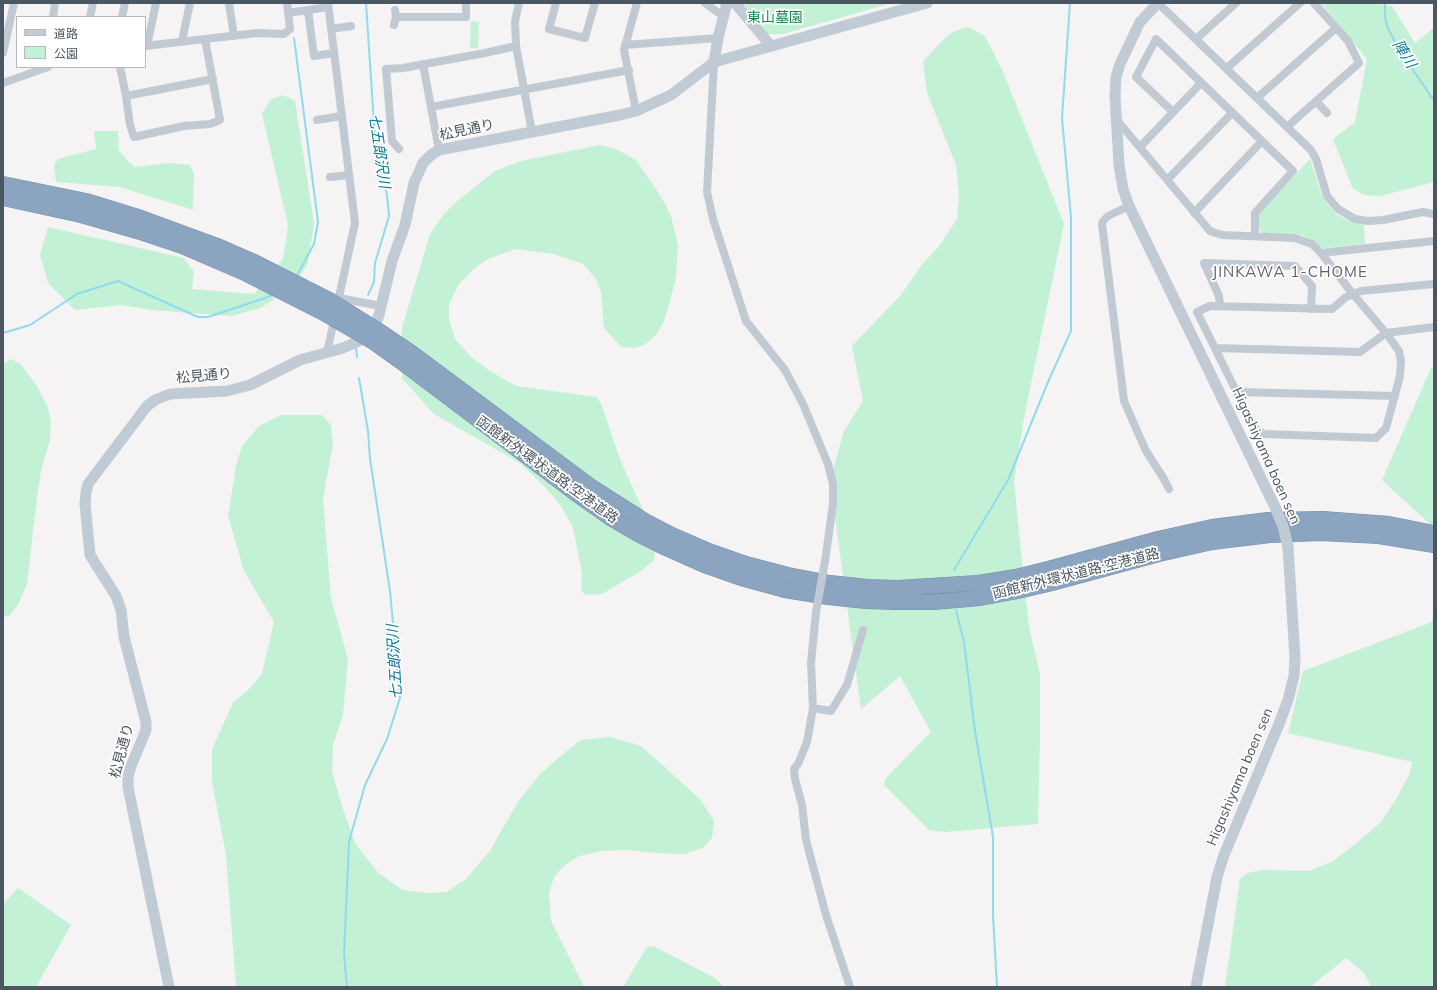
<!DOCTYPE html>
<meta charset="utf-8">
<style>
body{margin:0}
#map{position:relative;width:1437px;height:990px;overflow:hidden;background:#f5f3f3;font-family:Mulish,"Noto Sans JP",sans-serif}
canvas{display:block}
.frame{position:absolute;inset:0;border:4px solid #4a5661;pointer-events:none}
.legend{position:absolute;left:16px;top:16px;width:130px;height:52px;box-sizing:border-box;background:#fff;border:1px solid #b7bbc0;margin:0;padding:5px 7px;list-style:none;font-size:12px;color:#4a5661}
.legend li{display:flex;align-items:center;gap:8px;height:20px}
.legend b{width:20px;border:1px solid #b7bbc0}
</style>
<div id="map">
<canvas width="1437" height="990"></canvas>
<div class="frame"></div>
<ul class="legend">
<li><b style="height:5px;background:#c1cbd6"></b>道路</li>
<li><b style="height:11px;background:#c3f1d5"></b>公園</li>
</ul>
</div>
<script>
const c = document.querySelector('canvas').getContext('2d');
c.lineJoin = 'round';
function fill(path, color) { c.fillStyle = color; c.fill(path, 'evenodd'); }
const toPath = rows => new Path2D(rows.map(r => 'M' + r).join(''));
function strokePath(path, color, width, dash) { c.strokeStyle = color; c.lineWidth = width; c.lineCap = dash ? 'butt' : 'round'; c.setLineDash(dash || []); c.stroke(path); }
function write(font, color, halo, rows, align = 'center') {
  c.font = font + ' Mulish,"Noto Sans JP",sans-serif'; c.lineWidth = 3.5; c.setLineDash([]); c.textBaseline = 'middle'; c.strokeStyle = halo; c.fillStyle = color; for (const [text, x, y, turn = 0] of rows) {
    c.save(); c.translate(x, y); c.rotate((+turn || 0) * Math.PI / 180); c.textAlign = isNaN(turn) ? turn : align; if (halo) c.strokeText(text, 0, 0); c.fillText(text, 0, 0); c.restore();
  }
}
const green = toPath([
 [743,3,892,3,783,34,768,34],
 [1321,3,1374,3,1376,4,1392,6,1415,43,1434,28,1434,182,1380,196,1363,195,1352,187,1333,139,1355,122,1367,59],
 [471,21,479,22,478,48,470,48],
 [968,27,985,36,1003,72,1064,224,1024,418,1014,481,1018,523,1029,627,1040,674,1040,735,1038,824,945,832,929,830,884,785,885,779,931,732,900,676,861,709,830,480,844,431,863,401,852,346,901,295,921,266,940,245,957,219,959,195,956,165,927,93,923,62,937,46,952,32],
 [283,95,295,101,314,223,308,263,300,276,282,269,268,292,275,299,260,308,232,316,151,310,121,305,75,310,48,283,40,255,48,227,184,258,194,272,192,289,254,294,283,259,288,225,262,114,270,100],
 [94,131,118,131,119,151,134,167,170,163,190,165,194,174,193,210,120,187,56,182,54,165,58,159,96,149],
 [600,145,618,150,636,160,662,198,671,216,678,245,676,279,664,321,656,335,647,343,636,348,621,347,604,328,601,292,596,279,583,264,554,254,515,249,486,260,475,268,459,284,449,304,449,319,455,339,471,357,490,371,516,386,596,397,601,403,621,462,649,523,656,544,654,560,641,571,602,594,587,595,581,591,582,572,573,528,561,506,545,487,520,463,434,414,402,378,402,328,430,234,444,214,456,202,495,171,521,161],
 [1310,159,1321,193,1326,202,1337,215,1347,220,1364,225,1365,244,1325,248,1321,247,1303,235,1296,234,1262,233,1259,229,1259,214],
 [11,359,21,364,38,388,48,408,51,420,50,440,41,471,37,497,27,584,18,605,9,616,3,617,3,364],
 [1431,368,1434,368,1434,528,1382,480],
 [281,415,322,415,331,425,333,444,323,499,331,598,348,659,343,715,333,745,332,772,343,809,355,843,378,873,403,890,425,893,446,892,466,879,489,852,518,802,540,774,569,749,581,740,610,737,641,746,700,799,714,821,712,838,703,848,684,854,657,853,628,850,602,851,579,856,564,866,554,877,549,894,551,921,584,987,479,987,474,986,473,987,236,987,226,855,212,782,212,749,233,703,250,688,262,674,274,622,244,571,228,516,236,466,242,446,259,426],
 [1434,606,1434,987,1372,987,1363,972,1346,958,1310,987,1225,987,1240,879,1247,873,1263,870,1310,871,1333,861,1353,846,1381,822,1396,799,1410,773,1412,762,1288,733,1303,671,1432,622],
 [18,888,71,925,36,987,3,987,3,904],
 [653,946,715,978,724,987,623,987,647,947]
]);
const stream = toPath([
 [366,3,375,139,387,195,389,216,375,263,374,282,368,295],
 [1385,3,1385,17,1387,26,1397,46,1434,101],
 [294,38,318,222,314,244,296,277],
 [3,333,30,325,77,294,118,281,198,317,208,317,265,298,274,294],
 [356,348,357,357],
 [954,570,1008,480,1048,382,1071,331,1071,217,1062,118,1070,3],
 [956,610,964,642,975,731,993,837,993,915,997,987],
 [347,987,344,954,349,842,365,785,387,739,400,698,390,591,370,459,368,431,359,378]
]);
const street = toPath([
 [229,3,234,36],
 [519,3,515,21,516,46,532,132],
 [556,3,549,29,585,38,595,3],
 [705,3,723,16],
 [1158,3,1311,150,1316,159,1327,196,1338,209,1355,219,1368,221,1383,220,1423,212,1434,214],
 [308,10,314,56,334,53],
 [288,13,328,7],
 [53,17,55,3],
 [90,17,93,3],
 [122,17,125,3],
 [396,17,466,17,466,3],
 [394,25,396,17,395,10],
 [331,29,351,26],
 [1196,39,1236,3],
 [182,41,190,3],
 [625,45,718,38],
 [145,46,257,33,284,34,290,29,287,3],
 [147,46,156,3],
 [3,53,14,3],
 [714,62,707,192,713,219,746,321,785,370,803,404,828,464,833,484,833,504,825,561],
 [423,64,439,150],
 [120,67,126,96,213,79],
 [1227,68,1300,3],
 [3,83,48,67],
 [126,96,130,125,134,137,184,126,210,124,220,120,205,39],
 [1257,98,1336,28],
 [1316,101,1327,113],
 [431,107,629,70],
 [636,111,624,50,637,3],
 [1173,112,1136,77,1156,39,1293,171,1255,213,1255,236],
 [1116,119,1210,231,1222,235,1295,238,1312,244,1321,253,1353,294,1386,333,1399,351,1401,362,1400,376,1386,428,1376,438,1264,434,1256,429,1253,425,1197,312,1210,306,1332,309,1346,297,1353,294,1361,291,1434,284],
 [317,120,342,116],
 [1288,126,1359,63,1348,41,1314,3],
 [1140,147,1201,83],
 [399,149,392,141,386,69,403,68,485,53,516,46],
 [330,177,349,175],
 [1167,180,1232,113],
 [1129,206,1108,216,1103,221,1102,224,1124,401,1146,451,1164,479,1169,489],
 [1194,213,1262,141],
 [1321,253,1434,241],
 [339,298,381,306],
 [1220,306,1219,296,1204,263,1295,266,1312,286,1311,309],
 [1215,348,1360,352,1386,333,1434,327],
 [327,353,355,223,328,3],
 [1237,392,1395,396],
 [816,612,811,663,813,708,807,742,798,764,794,769,795,779,802,805,806,840,826,915,850,987],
 [813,708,831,711,847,685,863,630]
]);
const secondary = toPath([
 [735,3,771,46],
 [1158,3,1140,22,1120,64,1116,77,1115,96,1119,165,1123,189,1129,206,1275,507],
 [714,62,927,3],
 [169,987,128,787,128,777,131,766,146,730,146,722,124,637,121,610,116,596,90,555,85,504,86,492,88,484,147,406,155,400,170,394,227,391,250,385,300,360,343,348,359,341,367,335,376,322,379,315,392,261,405,225,414,183,423,163,431,155,439,150,620,115,636,111,671,95,714,62,718,38,727,3],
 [1196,987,1217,877,1224,855,1279,724,1288,700,1294,676,1295,657,1288,547]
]);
const highway = toPath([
 [3,184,86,201,141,218,220,247,252,261],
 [3,198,81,215,137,231,182,246,247,274],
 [413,354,590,486,645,521,672,535,709,551,746,564,788,575,830,583,867,587,897,588,978,583,1016,577,1048,569,1158,539,1212,527,1268,520,1323,519,1389,524,1434,533],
 [407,366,582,498,609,517,638,534,666,548,704,565,741,578,785,590,828,597,866,601,896,602,934,602,980,598,1018,591,1052,583,1159,554,1212,542,1270,535,1321,533,1379,536,1434,545]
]);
const streetBridge = toPath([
 [816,612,825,561]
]);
const secondaryBridge = toPath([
 [1275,507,1283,526,1288,547]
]);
const highwayBridge = toPath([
 [252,261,331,301,379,331,413,354],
 [247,274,324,313,372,341,407,366]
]);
const parkNames = [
 ["東山墓園",775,18]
];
const streetNames = [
 ["松見通り",467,130,-12],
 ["松見通り",204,376,-5],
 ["Higashiyama boen sen",1266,456,66],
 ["函館新外環状道路;空港道路",547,470,36],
 ["函館新外環状道路;空港道路",1076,574,-14],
 ["松見通り",122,751,-75],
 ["Higashiyama boen sen",1240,777,-67]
];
const waterNames = [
 ["陣川",1404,54,58],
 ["七五郎沢川",379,151,82],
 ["七五郎沢川",395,662,-93]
];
const neighbourhoodNames = [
 ["JINKAWA 1-CHOME",1290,272]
];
fill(green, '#c3f1d5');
strokePath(stream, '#90daee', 2);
strokePath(highway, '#7690ad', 16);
strokePath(street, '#c1cad2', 8);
strokePath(secondary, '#c1cbd6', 11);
strokePath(highway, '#8ba5c1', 15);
strokePath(highwayBridge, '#7690ad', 16, []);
strokePath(streetBridge, '#c1cad2', 8);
strokePath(secondaryBridge, '#c1cbd6', 11);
strokePath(highwayBridge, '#8ba5c1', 15);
write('14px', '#17864f', '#fff', parkNames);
write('14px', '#4a5661', '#fff', streetNames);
write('italic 15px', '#0c7c9b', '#fff', waterNames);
c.letterSpacing = '1px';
write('15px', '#5f6368', '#fff', neighbourhoodNames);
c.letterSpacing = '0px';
</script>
